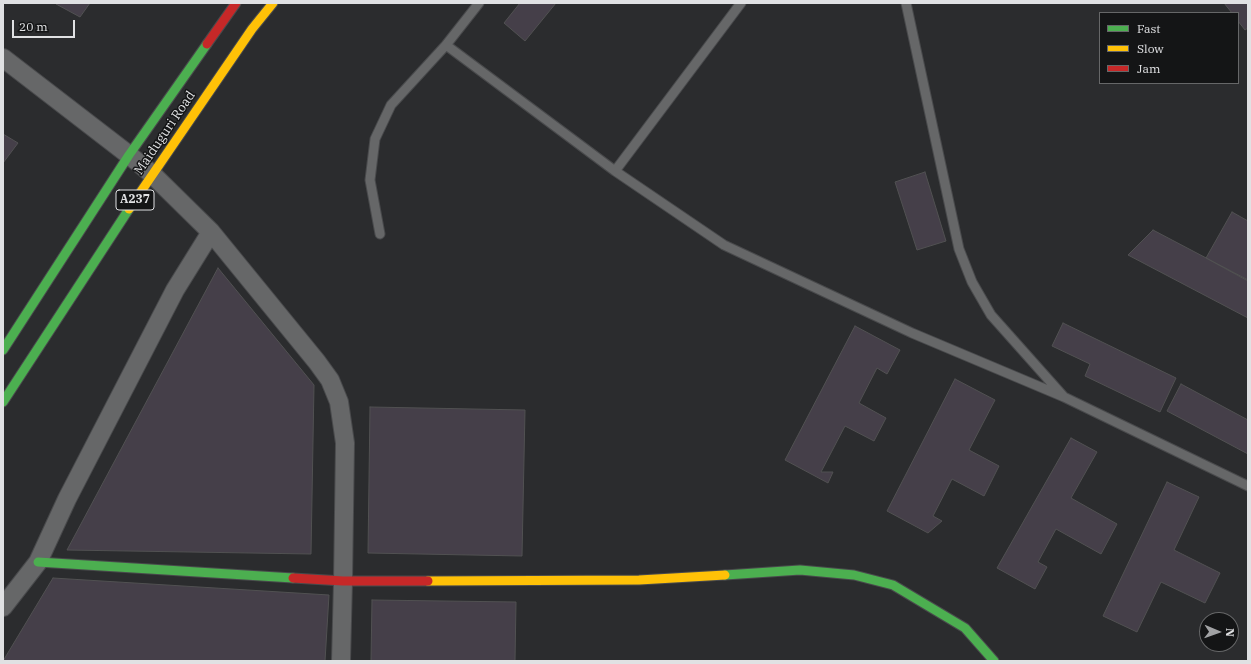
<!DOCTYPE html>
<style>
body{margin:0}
#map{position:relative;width:1251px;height:664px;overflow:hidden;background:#2b2c2e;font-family:"IBM Plex Serif",serif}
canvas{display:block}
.frame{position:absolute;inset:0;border:4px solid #e0e1e3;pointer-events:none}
.legend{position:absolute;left:1099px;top:12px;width:140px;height:72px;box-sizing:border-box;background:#141516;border:1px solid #666768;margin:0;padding:5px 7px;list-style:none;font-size:12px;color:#e0e1e3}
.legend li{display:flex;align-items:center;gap:8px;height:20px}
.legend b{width:20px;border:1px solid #666768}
.north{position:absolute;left:1199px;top:612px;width:40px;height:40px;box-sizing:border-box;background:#141516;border:1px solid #666768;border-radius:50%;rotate:92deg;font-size:11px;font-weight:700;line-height:16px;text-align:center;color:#e0e1e3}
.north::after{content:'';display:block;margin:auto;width:14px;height:18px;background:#a1a2a4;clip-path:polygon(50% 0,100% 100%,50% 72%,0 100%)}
.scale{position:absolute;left:12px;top:20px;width:63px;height:18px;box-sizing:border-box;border:2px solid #e0e1e3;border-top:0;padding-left:5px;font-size:12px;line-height:14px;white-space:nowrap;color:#e0e1e3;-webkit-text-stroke:3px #141516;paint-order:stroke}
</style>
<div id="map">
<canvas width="1251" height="664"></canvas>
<div class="frame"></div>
<ul class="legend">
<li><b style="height:5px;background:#4caf50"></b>Fast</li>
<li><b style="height:5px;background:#ffc107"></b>Slow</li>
<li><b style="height:5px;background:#c62828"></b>Jam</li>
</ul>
<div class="north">N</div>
<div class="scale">20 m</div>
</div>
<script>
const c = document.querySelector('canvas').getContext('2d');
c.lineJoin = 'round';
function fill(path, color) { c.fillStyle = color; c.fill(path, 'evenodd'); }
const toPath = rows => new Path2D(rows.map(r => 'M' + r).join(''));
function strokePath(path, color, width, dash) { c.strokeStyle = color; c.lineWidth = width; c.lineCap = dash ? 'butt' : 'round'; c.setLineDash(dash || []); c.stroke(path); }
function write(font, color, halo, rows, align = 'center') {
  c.font = font + ' "IBM Plex Serif",serif'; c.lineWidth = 3; c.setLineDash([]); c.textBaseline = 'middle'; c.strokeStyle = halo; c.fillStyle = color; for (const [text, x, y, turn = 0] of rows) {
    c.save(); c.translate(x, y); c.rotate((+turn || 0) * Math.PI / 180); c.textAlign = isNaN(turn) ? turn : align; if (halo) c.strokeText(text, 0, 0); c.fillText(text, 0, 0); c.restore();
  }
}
const building = toPath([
 [57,3,90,3,80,17,56,4,57,3],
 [520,3,556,3,525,41,504,23,520,3],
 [1224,3,1248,3,1248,28,1245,30,1238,21,1238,13,1232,13,1224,3],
 [3,134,18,143,3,163,3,134],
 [925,172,946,241,917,250,895,182,925,172],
 [1232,212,1248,221,1248,281,1206,258,1232,212],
 [1153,230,1248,280,1248,318,1128,255,1153,230],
 [218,268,314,385,311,554,67,550,218,268],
 [1063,323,1176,378,1160,412,1085,376,1090,364,1052,346,1063,323],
 [855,326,900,350,887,374,877,368,859,403,886,418,874,441,845,426,821,472,833,472,828,483,785,460,855,326],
 [955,379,995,400,969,450,999,466,984,496,952,479,933,516,942,521,928,533,887,511,955,379],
 [1181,384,1248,420,1248,454,1167,411,1181,384],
 [370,407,525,410,522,556,368,553,370,407],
 [1071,438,1097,452,1071,498,1117,524,1101,554,1056,529,1038,562,1047,567,1035,589,997,568,1071,438],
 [1167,482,1199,497,1174,550,1220,573,1205,603,1161,582,1137,632,1103,616,1167,482],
 [53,578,329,595,325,661,3,661,53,578],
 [372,600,516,602,515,661,371,661,372,600]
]);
const lane = toPath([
 [906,3,959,249,972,282,991,315,1064,397,1248,486],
 [446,45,615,171,724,245,912,333,1064,397],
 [615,171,741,3],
 [380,234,370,180,375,139,391,105,446,45,479,3]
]);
const street = toPath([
 [3,58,129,155,152,174,211,232,317,362,330,380,339,402,345,443,343,581,341,661],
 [3,607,38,562,67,499,175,290,211,232]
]);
const fast = toPath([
 [3,350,129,155,207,44],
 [3,402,129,209],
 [38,562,293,578],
 [725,575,800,570,854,575,893,585,965,628,994,661]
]);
const slow = toPath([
 [129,209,252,29,273,3],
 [428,581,639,580,725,575]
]);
const jam = toPath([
 [207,44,236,3],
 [293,578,343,581,428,581]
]);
const shields = [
 [135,200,38]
];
const shieldNames = [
 ["A237",135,200]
];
const streetNames = [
 ["Maiduguri Road",165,133,-56]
];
fill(building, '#453f49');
strokePath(building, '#515152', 1);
strokePath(lane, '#494a4c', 11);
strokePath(street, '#494a4c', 20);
strokePath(fast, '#494a4c', 11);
strokePath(slow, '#494a4c', 11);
strokePath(jam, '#494a4c', 11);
strokePath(lane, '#666768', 9);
strokePath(street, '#666768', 18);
strokePath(fast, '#4caf50', 9);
strokePath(slow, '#ffc107', 9);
strokePath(jam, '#c62828', 9);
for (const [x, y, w] of shields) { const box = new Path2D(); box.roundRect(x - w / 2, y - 10, w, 20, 3); c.fillStyle = '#141516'; c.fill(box); strokePath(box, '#e0e1e3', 1); }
write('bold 12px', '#e0e1e3', null, shieldNames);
write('13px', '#e0e1e3', '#141516', streetNames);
</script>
